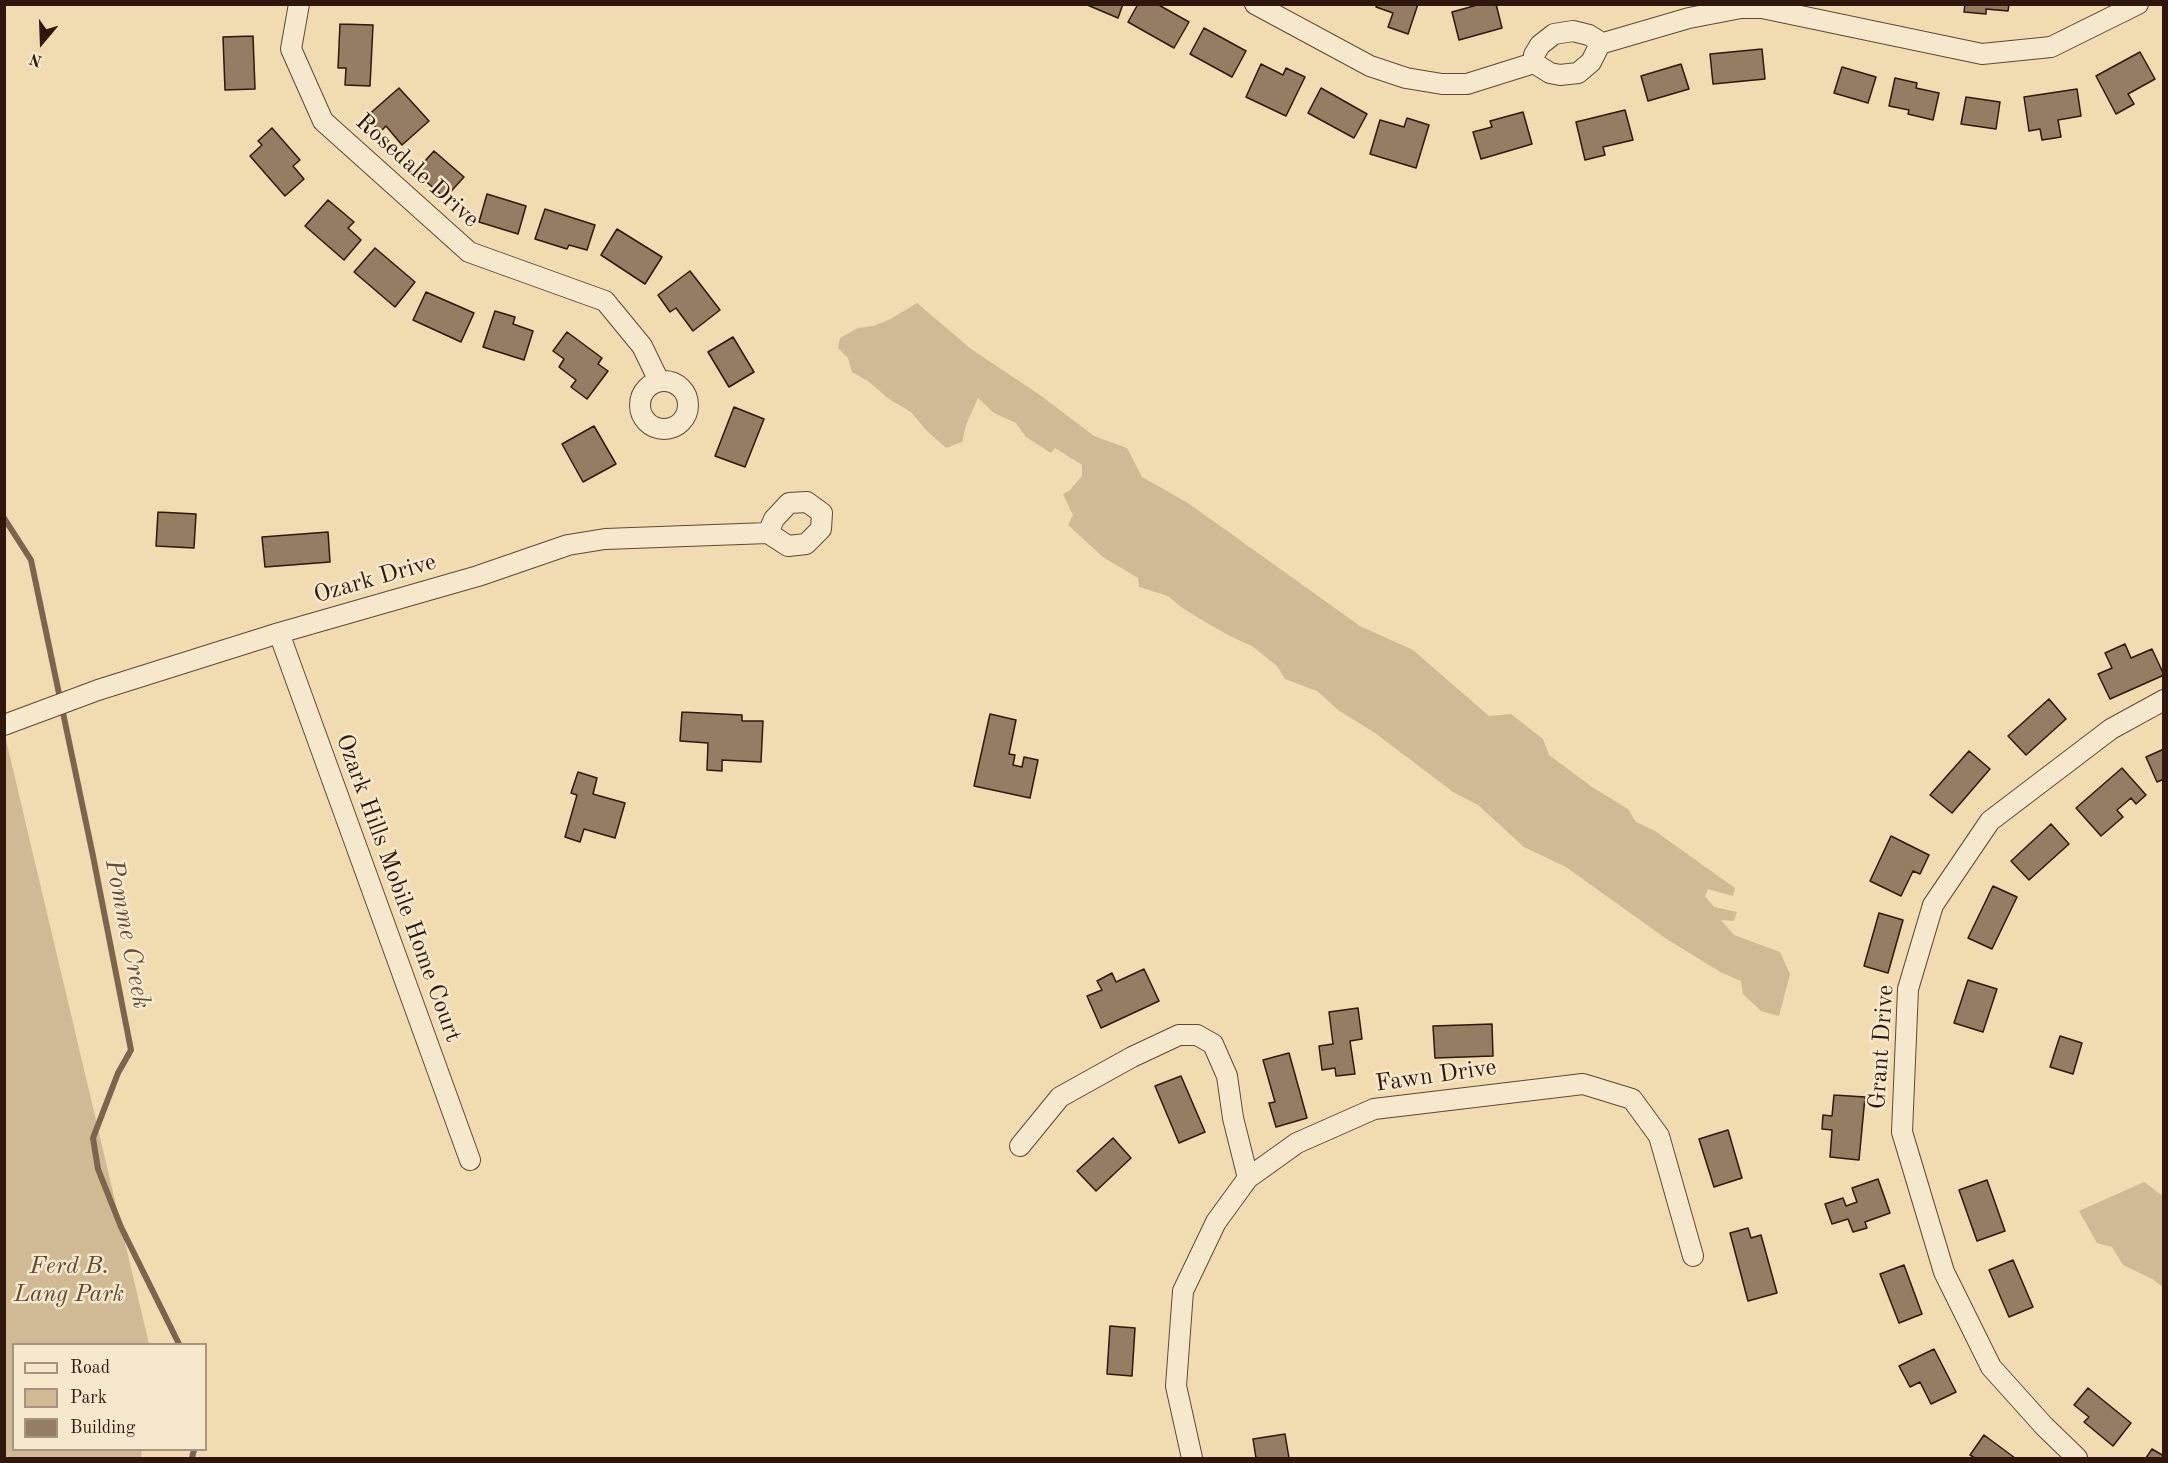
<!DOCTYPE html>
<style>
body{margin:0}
#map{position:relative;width:2168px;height:1463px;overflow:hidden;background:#f1dbb0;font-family:"Old Standard TT",serif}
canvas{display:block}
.frame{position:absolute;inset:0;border:6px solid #30170d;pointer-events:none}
.legend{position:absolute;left:12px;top:1343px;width:195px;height:108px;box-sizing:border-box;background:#f6e8cc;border:2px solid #a79480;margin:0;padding:8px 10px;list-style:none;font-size:18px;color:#30170d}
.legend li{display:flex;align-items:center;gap:12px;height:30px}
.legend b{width:30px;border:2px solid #a79480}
.north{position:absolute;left:12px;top:12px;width:60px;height:60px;-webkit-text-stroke:4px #f6e8cc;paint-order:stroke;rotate:199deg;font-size:16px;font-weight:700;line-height:24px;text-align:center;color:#30170d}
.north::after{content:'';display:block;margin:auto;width:21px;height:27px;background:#30170d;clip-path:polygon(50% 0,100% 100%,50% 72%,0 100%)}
</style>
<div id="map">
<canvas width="2168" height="1463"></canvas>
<div class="frame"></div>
<ul class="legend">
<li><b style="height:8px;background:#f6e8cc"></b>Road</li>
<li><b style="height:16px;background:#d0ba94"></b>Park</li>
<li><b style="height:16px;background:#947d62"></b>Building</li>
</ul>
<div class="north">N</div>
</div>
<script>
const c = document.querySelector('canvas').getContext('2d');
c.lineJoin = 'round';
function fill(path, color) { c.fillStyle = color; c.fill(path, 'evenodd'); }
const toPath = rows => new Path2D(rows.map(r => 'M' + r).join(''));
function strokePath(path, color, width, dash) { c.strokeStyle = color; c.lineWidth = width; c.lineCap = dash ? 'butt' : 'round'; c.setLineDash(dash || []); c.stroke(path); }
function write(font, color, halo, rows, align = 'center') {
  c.font = font + ' "Old Standard TT",serif'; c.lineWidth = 5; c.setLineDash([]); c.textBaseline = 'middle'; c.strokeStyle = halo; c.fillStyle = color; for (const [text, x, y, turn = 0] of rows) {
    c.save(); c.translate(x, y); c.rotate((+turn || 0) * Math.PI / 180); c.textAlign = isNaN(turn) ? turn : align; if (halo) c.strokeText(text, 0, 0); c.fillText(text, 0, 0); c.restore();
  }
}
const green = toPath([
 [917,303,971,349,1040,395,1094,436,1127,448,1142,477,1188,503,1360,626,1413,650,1489,716,1511,714,1543,739,1549,755,1592,787,1628,809,1636,822,1655,831,1735,888,1733,896,1708,889,1705,896,1714,907,1737,912,1734,921,1721,920,1734,935,1780,952,1790,974,1779,1016,1761,1011,1743,994,1741,981,1722,973,1665,938,1566,867,1524,847,1478,805,1453,792,1375,733,1338,710,1317,691,1285,679,1277,666,1252,646,1230,636,1205,622,1181,607,1168,596,1139,587,1138,578,1103,557,1068,525,1073,515,1063,494,1069,491,1082,476,1082,465,1055,448,1051,453,1026,437,1016,423,994,413,978,398,966,425,962,442,946,448,926,430,911,412,889,399,868,381,852,372,848,358,838,348,840,338,858,328,873,326,889,320],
 [6,740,149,1344,14,1344,14,1450,142,1450,141,1458,5,1458,4,741],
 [2144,1182,2163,1196,2163,1287,2154,1280,2123,1265,2112,1247,2097,1243,2079,1211]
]);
const stream = toPath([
 [4,518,31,560,93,856,131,1050,118,1073,93,1138,98,1169,121,1227,179,1344],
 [192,1458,194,1450]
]);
const building = toPath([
 [1085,4,1123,4,1118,18,1085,4],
 [1138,4,1157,4,1189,22,1174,48,1128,22,1138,4],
 [1377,4,1418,4,1408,34,1388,27,1393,13,1376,7,1377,4],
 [1481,4,1496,4,1502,28,1459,40,1452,12,1481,4],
 [1965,4,2009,4,2008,11,1986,9,1986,14,1964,12,1965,4],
 [340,24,373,25,370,86,345,85,346,68,338,68,340,24],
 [1204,28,1246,51,1232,77,1190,54,1204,28],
 [253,36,255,89,225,90,223,37,253,36],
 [1762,49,1765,79,1713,84,1710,54,1762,49],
 [2140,52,2155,79,2128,94,2134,104,2116,114,2096,76,2140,52],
 [1261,64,1283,75,1286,68,1305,77,1286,116,1246,97,1261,64],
 [1681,64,1689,89,1648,101,1641,76,1681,64],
 [1842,67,1876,77,1868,103,1834,93,1842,67],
 [1895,78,1917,83,1916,88,1939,93,1933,120,1908,114,1909,110,1889,106,1895,78],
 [399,88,429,121,402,145,386,126,380,132,366,117,399,88],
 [1321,88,1367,114,1354,138,1308,113,1321,88],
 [2077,89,2081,116,2058,120,2061,137,2042,140,2040,129,2029,131,2024,97,2077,89],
 [1966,97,2000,102,1996,129,1961,124,1966,97],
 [1625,110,1633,140,1603,147,1605,155,1585,160,1576,122,1625,110],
 [1523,112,1532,144,1481,159,1473,132,1492,127,1490,121,1523,112],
 [1407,118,1429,125,1416,168,1370,154,1380,120,1404,127,1407,118],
 [272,128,300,160,293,166,304,179,285,196,250,156,262,145,258,141,272,128],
 [434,151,464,177,445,198,415,172,434,151],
 [487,194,526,206,518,234,479,222,487,194],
 [328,200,354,222,348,228,361,240,344,260,305,226,328,200],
 [545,209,595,225,587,250,569,245,567,249,535,239,545,209],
 [617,229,662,257,645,284,601,255,617,229],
 [375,248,415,282,395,307,354,272,375,248],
 [690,271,720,310,693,331,676,308,670,312,658,295,690,271],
 [426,292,474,313,461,342,413,320,426,292],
 [495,311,515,317,513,324,533,331,524,360,483,347,495,311],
 [567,332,602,358,598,364,608,371,587,399,571,387,576,380,559,367,564,359,553,351,567,332],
 [733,337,754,372,729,387,708,352,733,337],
 [734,407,764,419,745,467,715,456,734,407],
 [594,426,616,464,583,482,562,444,594,426],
 [158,512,196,514,194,548,156,546,158,512],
 [328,532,330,562,265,567,262,537,328,532],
 [2125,644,2131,658,2152,649,2164,675,2110,699,2098,674,2112,668,2105,653,2125,644],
 [2049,699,2066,719,2026,755,2008,736,2049,699],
 [682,712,742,715,742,721,763,721,761,762,722,760,722,771,707,770,708,743,680,741,682,712],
 [990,714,1016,720,1009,754,1015,755,1013,765,1022,767,1024,757,1038,760,1030,798,974,786,990,714],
 [2164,749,2164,779,2157,782,2146,757,2164,749],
 [1969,751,1990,769,1952,813,1930,795,1969,751],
 [2122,768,2146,795,2136,804,2131,798,2117,810,2123,817,2101,836,2076,808,2122,768],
 [578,772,597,778,593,794,625,803,615,838,584,829,580,842,565,837,577,795,571,793,578,772],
 [2051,824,2069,844,2029,880,2011,861,2051,824],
 [1891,836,1929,855,1920,874,1913,871,1901,896,1870,881,1891,836],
 [1993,886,2017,897,1992,949,1968,938,1993,886],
 [1879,913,1903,920,1888,973,1864,966,1879,913],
 [1144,969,1159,1001,1101,1028,1087,996,1102,990,1097,981,1112,973,1116,982,1144,969],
 [1968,980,1997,989,1983,1032,1954,1023,1968,980],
 [1358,1008,1362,1039,1350,1041,1355,1074,1336,1076,1335,1068,1322,1070,1319,1046,1333,1044,1329,1012,1358,1008],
 [1492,1024,1493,1056,1435,1058,1433,1026,1492,1024],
 [2060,1036,2082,1043,2073,1074,2050,1067,2060,1036],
 [1289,1053,1307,1118,1276,1127,1269,1103,1275,1102,1263,1060,1289,1053],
 [1181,1076,1205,1132,1179,1143,1155,1086,1181,1076],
 [1834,1095,1865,1097,1859,1160,1830,1157,1832,1130,1822,1129,1823,1115,1832,1116,1834,1095],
 [1728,1130,1742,1178,1714,1187,1699,1139,1728,1130],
 [1113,1138,1131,1158,1096,1191,1077,1171,1113,1138],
 [1878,1179,1890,1213,1865,1222,1867,1228,1853,1232,1848,1219,1832,1224,1825,1204,1843,1198,1846,1206,1857,1202,1852,1188,1878,1179],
 [1987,1180,2005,1231,1977,1241,1959,1190,1987,1180],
 [1748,1228,1751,1238,1761,1235,1777,1293,1748,1301,1730,1233,1748,1228],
 [2013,1260,2033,1307,2009,1317,1989,1270,2013,1260],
 [1904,1265,1922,1314,1899,1323,1880,1274,1904,1265],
 [1110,1326,1135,1328,1132,1376,1107,1374,1110,1326],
 [1934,1349,1956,1392,1931,1404,1920,1382,1910,1387,1899,1366,1934,1349],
 [2088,1388,2131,1423,2113,1446,2084,1422,2089,1417,2074,1405,2088,1388],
 [1285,1434,1289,1458,1256,1458,1253,1439,1285,1434],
 [1984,1435,2015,1458,1975,1458,1970,1455,1984,1435],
 [2152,1449,2164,1456,2164,1458,2146,1458,2152,1449]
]);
const minor = toPath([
 [299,4,291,49,323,121,469,252,605,301,642,346,659,381],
 [1255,4,1370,66,1406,78,1442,84,1467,84,1534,63,1534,55,1540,45,1554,34,1573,31,1589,35,1597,40,1600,44,1689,18,1741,8,1762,8,1982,54,2051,47,2138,4],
 [1534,63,1550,73,1560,75,1578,73,1591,62,1600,44],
 '640 405a24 24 0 1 1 48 0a24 24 0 1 1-48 0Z',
 [279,633,470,1160],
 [4,725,98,690,279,633,478,576,568,545,605,539,768,533,788,546,806,544,821,529,822,513,807,502,789,503,774,519,768,533],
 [1020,1146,1060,1097,1132,1057,1179,1035,1197,1035,1213,1044,1227,1076,1233,1118,1248,1178],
 [1192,1458,1176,1386,1183,1291,1216,1222,1248,1178,1297,1143,1374,1109,1583,1084,1632,1099,1659,1136,1693,1256],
 [2077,1458,2044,1426,1991,1367,1944,1272,1902,1132,1908,989,1933,905,1990,821,2111,729,2164,700]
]);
const streetNames = [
 ["Rosedale Drive",417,171,42],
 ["Ozark Drive",375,579,-16],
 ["Ozark Hills Mobile Home Court",398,888,70],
 ["Grant Drive",1882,1047,-86],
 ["Fawn Drive",1436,1076,-8]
];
const parkNames = [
 ["Ferd B.",69,1267],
 ["Lang Park",69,1295]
];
const waterNames = [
 ["Pomme Creek",127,934,79]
];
fill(green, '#d0ba94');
strokePath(stream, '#7c644e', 6);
fill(building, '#947d62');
strokePath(building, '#30170d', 1.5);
strokePath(minor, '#604836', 22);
strokePath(minor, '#f6e8cc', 20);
write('24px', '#30170d', '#f6e8cc', streetNames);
write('italic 24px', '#604836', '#f6e8cc', parkNames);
write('italic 26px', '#634b38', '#f6e8cc', waterNames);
</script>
